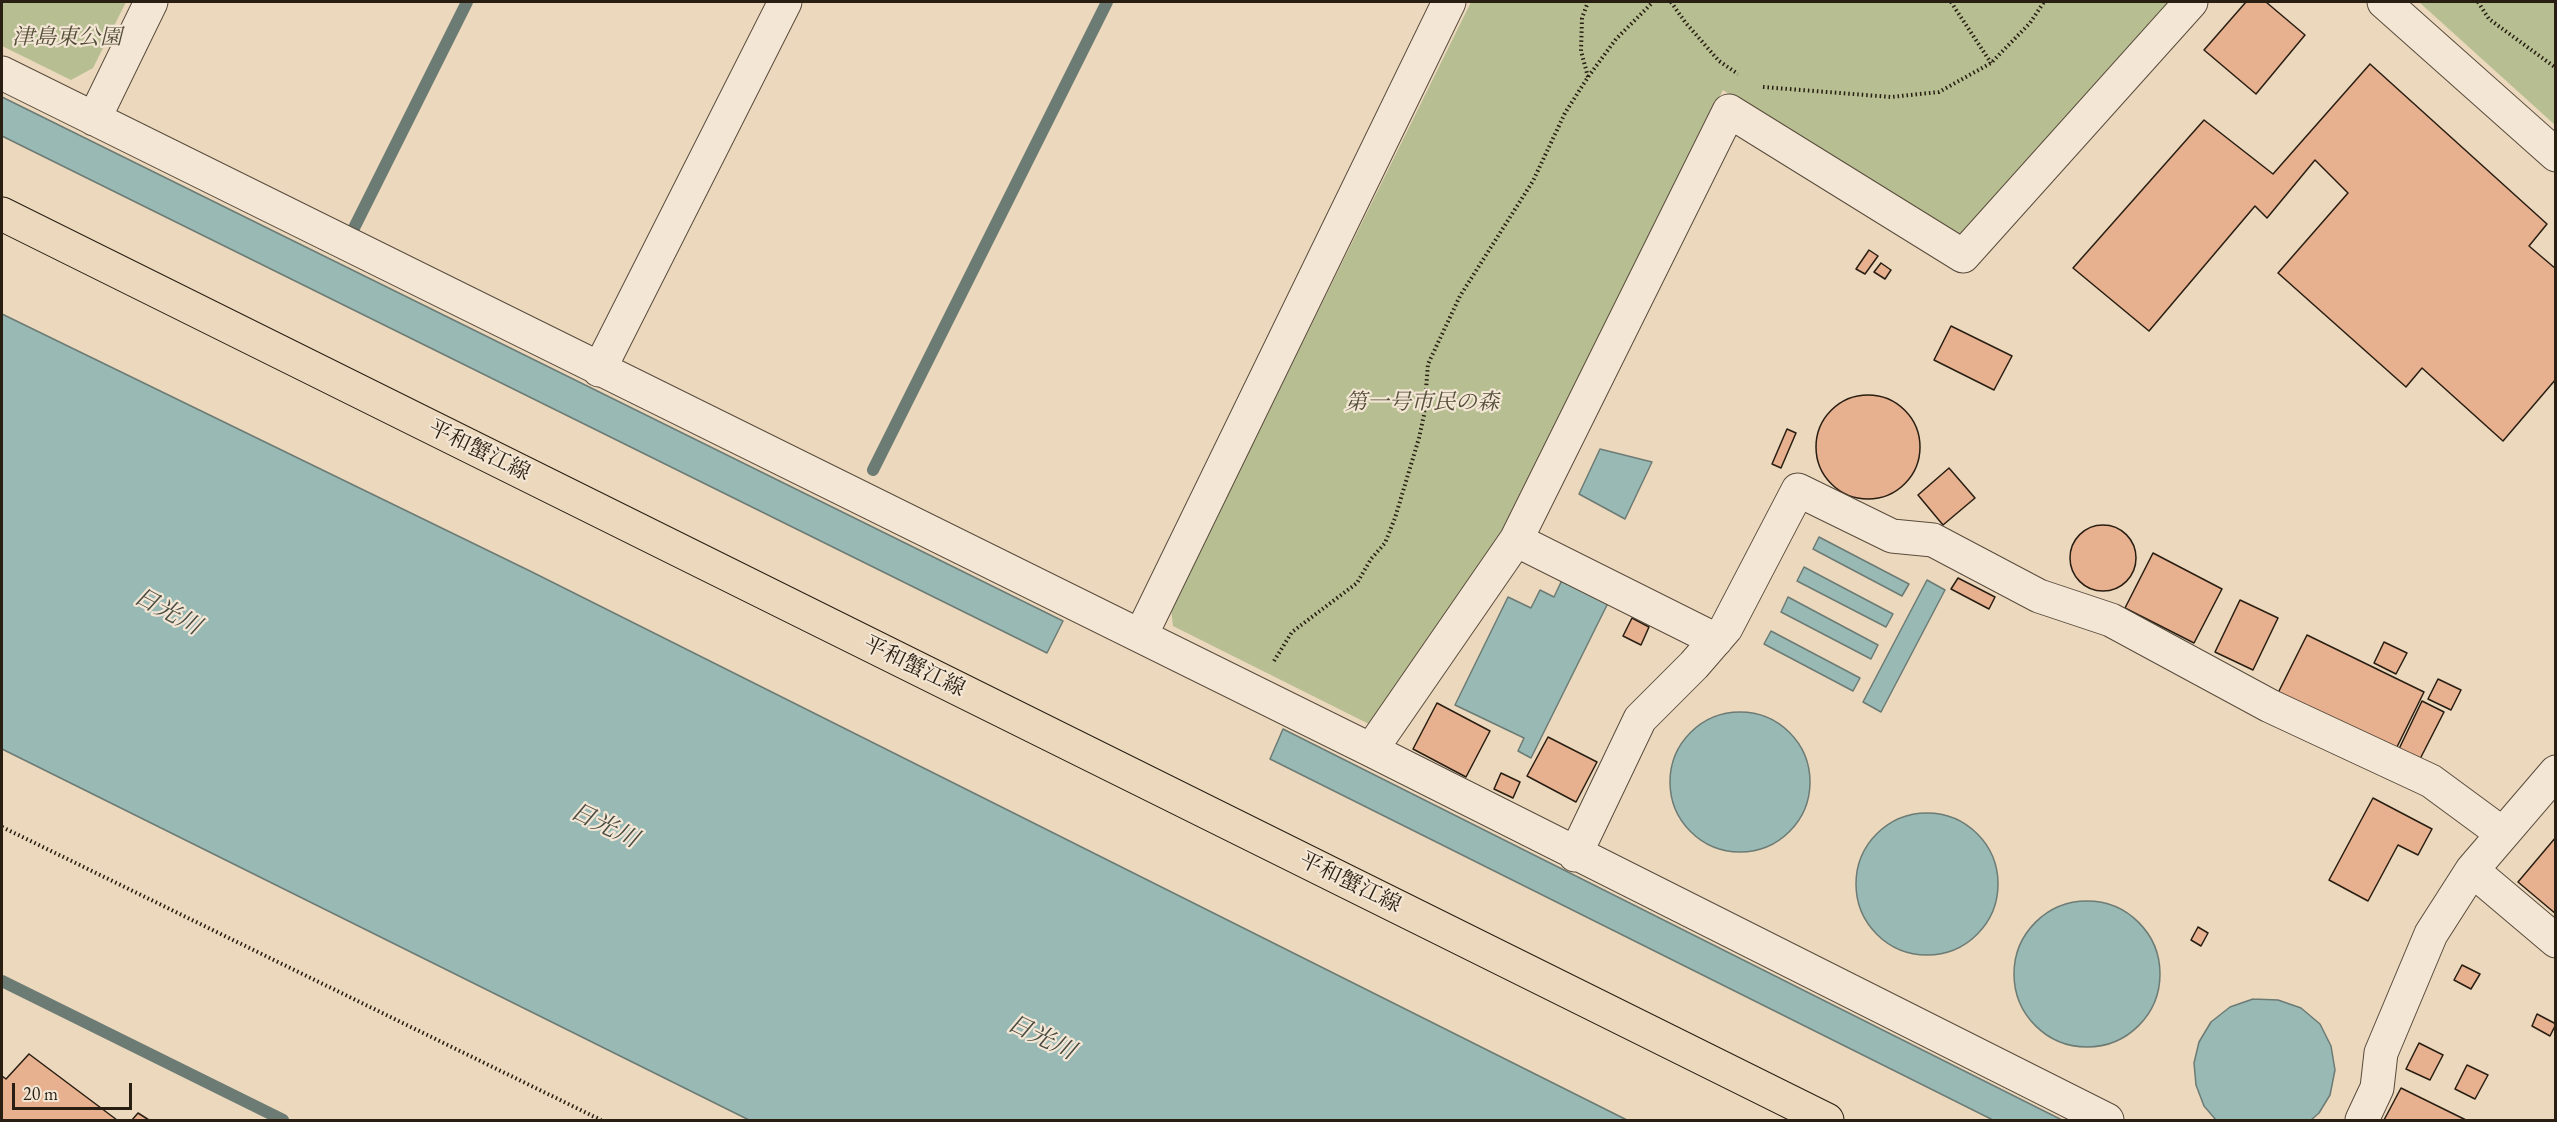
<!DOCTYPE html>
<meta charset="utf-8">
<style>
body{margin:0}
#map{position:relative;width:2557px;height:1122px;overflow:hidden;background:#ecd8bd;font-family:"EB Garamond",serif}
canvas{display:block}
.frame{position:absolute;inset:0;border:3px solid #281e12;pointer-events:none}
.scale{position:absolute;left:12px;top:1083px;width:120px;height:27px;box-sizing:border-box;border:3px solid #281e12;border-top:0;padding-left:8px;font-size:18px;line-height:21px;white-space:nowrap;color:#281e12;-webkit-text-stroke:4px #f3e6d4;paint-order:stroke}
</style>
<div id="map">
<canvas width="2557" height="1122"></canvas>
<div class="frame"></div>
<div class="scale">20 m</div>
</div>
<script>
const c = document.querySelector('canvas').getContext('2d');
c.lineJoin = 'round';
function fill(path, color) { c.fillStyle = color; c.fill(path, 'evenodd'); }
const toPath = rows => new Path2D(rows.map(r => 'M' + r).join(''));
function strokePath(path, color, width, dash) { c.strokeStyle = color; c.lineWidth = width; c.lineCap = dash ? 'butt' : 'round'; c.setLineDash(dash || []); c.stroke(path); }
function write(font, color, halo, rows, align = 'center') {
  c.font = font + ' "EB Garamond","Noto Serif JP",serif'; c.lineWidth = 4.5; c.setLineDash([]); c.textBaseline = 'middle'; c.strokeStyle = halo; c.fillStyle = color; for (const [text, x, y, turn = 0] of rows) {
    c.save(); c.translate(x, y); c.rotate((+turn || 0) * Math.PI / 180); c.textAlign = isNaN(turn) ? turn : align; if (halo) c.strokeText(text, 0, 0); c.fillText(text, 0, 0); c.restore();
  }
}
const green = toPath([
 [2,2,126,2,93,68,71,80,2,46],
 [1471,2,2172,2,1962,235,1945,235,1723,90,1529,492,1371,725,1173,626,1171,609],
 [2419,2,2555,2,2555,125]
]);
const water = toPath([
 [2,97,1063,621,1047,653,2,136,2,97],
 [2,314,530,571,1627,1120,749,1120,2,749,2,314],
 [1600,449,1652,462,1625,519,1579,494,1600,449],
 [1819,537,1909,584,1902,596,1813,549,1819,537],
 [1804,567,1893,614,1886,627,1797,581,1804,567],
 [1562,580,1608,603,1531,758,1518,751,1524,738,1455,705,1508,597,1531,608,1540,590,1554,597,1562,580],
 [1927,580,1945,590,1881,712,1863,702,1927,580],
 [1788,597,1878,645,1871,659,1781,612,1788,597],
 [1771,631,1860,678,1853,691,1764,644,1771,631],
 '1670 782a70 70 0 1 1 140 0a70 70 0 1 1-140 0Z',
 [1283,729,2062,1120,1993,1120,1270,759,1283,729],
 '1856 884a71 71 0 1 1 142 0a71 71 0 1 1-142 0Z',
 '2014 974a73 73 0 1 1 146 0a73 73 0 1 1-146 0Z',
 [2253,999,2278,1000,2301,1008,2320,1024,2331,1046,2335,1070,2330,1095,2319,1113,2311,1120,2216,1120,2204,1106,2196,1085,2194,1063,2199,1042,2211,1022,2230,1007,2253,999]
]);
const stream = toPath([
 [353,230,467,2],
 [873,470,1107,2],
 [2,981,283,1120]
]);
const building = toPath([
 [2246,2,2266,2,2305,35,2256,94,2204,50,2246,2],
 [2370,64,2547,224,2529,246,2556,269,2556,379,2503,441,2422,368,2406,387,2278,273,2348,193,2315,160,2267,218,2255,206,2149,331,2073,268,2204,120,2273,174,2370,64],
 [1869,250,1878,256,1865,274,1856,269,1869,250],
 [1881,263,1891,270,1885,279,1874,272,1881,263],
 [1951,326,2012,356,1994,390,1934,360,1951,326],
 '1816 447a52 52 0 1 1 104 0a52 52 0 1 1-104 0Z',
 [1787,429,1796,433,1781,468,1772,464,1787,429],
 [1949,468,1975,498,1943,525,1918,495,1949,468],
 '2070 558a33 33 0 1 1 66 0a33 33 0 1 1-66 0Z',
 [2153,553,2222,589,2194,643,2125,608,2153,553],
 [1958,578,1995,597,1989,609,1951,589,1958,578],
 [2240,600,2278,618,2253,670,2215,652,2240,600],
 [1632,618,1649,627,1641,645,1623,636,1632,618],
 [2307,635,2424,692,2394,753,2277,695,2307,635],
 [2384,642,2407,653,2396,674,2374,663,2384,642],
 [2438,679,2461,690,2451,710,2428,699,2438,679],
 [2422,701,2444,712,2419,761,2398,751,2422,701],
 [1437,703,1490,731,1466,777,1413,749,1437,703],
 [1548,737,1597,762,1576,802,1527,776,1548,737],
 [1501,773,1520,782,1513,798,1494,789,1501,773],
 [2373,798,2432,829,2418,855,2398,845,2368,901,2329,880,2373,798],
 [2556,837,2556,914,2518,882,2556,837],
 [2198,927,2208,933,2201,946,2191,940,2198,927],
 [2462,965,2480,974,2471,989,2454,980,2462,965],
 [2537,1014,2556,1024,2550,1036,2532,1026,2537,1014],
 [2419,1043,2443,1055,2430,1080,2406,1069,2419,1043],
 [29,1054,117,1120,2,1120,2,1076,6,1079,29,1054],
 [2467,1065,2488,1075,2475,1099,2455,1089,2467,1065],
 [2401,1088,2466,1120,2384,1120,2401,1088],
 [138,1113,149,1120,132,1120,138,1113]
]);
const path = toPath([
 [1671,2,1685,22,1719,61,1738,74],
 [1951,2,1991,63],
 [2478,2,2489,19,2556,68],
 [1588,77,1581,51,1582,18,1588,2],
 [1763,87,1891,97,1939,92,1991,63,2030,23,2044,2],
 [1274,661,1292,632,1357,583,1371,559,1385,543,1395,518,1419,438,1424,415,1428,364,1460,296,1533,181,1565,113,1588,77,1616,39,1653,2],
 [2,827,601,1120]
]);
const minor = toPath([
 [2384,2,2556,155],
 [2,73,1371,750,2107,1120],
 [94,119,151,2],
 [599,370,785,2],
 [1516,540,1716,640],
 [1141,635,1449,2],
 [1371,750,1516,540,1729,111,1963,256,2191,2],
 [1575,855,1640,719,1694,665,1726,628,1798,490,1892,536,1933,540,2039,596,2111,620,2270,706,2431,781,2503,834],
 [2472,870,2556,941],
 [2362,1120,2377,1088,2381,1053,2431,934,2472,870,2556,772]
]);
const major = toPath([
 [2,214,1827,1120]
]);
const parkNames = [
 ["津島東公園",67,38],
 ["第一号市民の森",1422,403]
];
const streetNames = [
 ["平和蟹江線",479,451,26],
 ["平和蟹江線",914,667,26],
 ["平和蟹江線",1350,883,26]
];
const waterNames = [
 ["日光川",167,612,28],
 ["日光川",604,826,26],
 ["日光川",1041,1038,26]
];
fill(green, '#b7bf92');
fill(water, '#99b9b5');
strokePath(water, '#6c7b74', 1.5);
strokePath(stream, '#6c7b74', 12);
fill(building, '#e7b08f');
strokePath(building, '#281e12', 1.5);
strokePath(minor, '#594c3d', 35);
strokePath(major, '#281e12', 35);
strokePath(path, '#281e12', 4, [1.5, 3]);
strokePath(minor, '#f3e6d4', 33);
strokePath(major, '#ecd8bd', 33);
write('italic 22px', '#534e38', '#f3e6d4', parkNames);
write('22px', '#281e12', '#f3e6d4', streetNames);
write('italic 24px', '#4a4c43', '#f3e6d4', waterNames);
</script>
